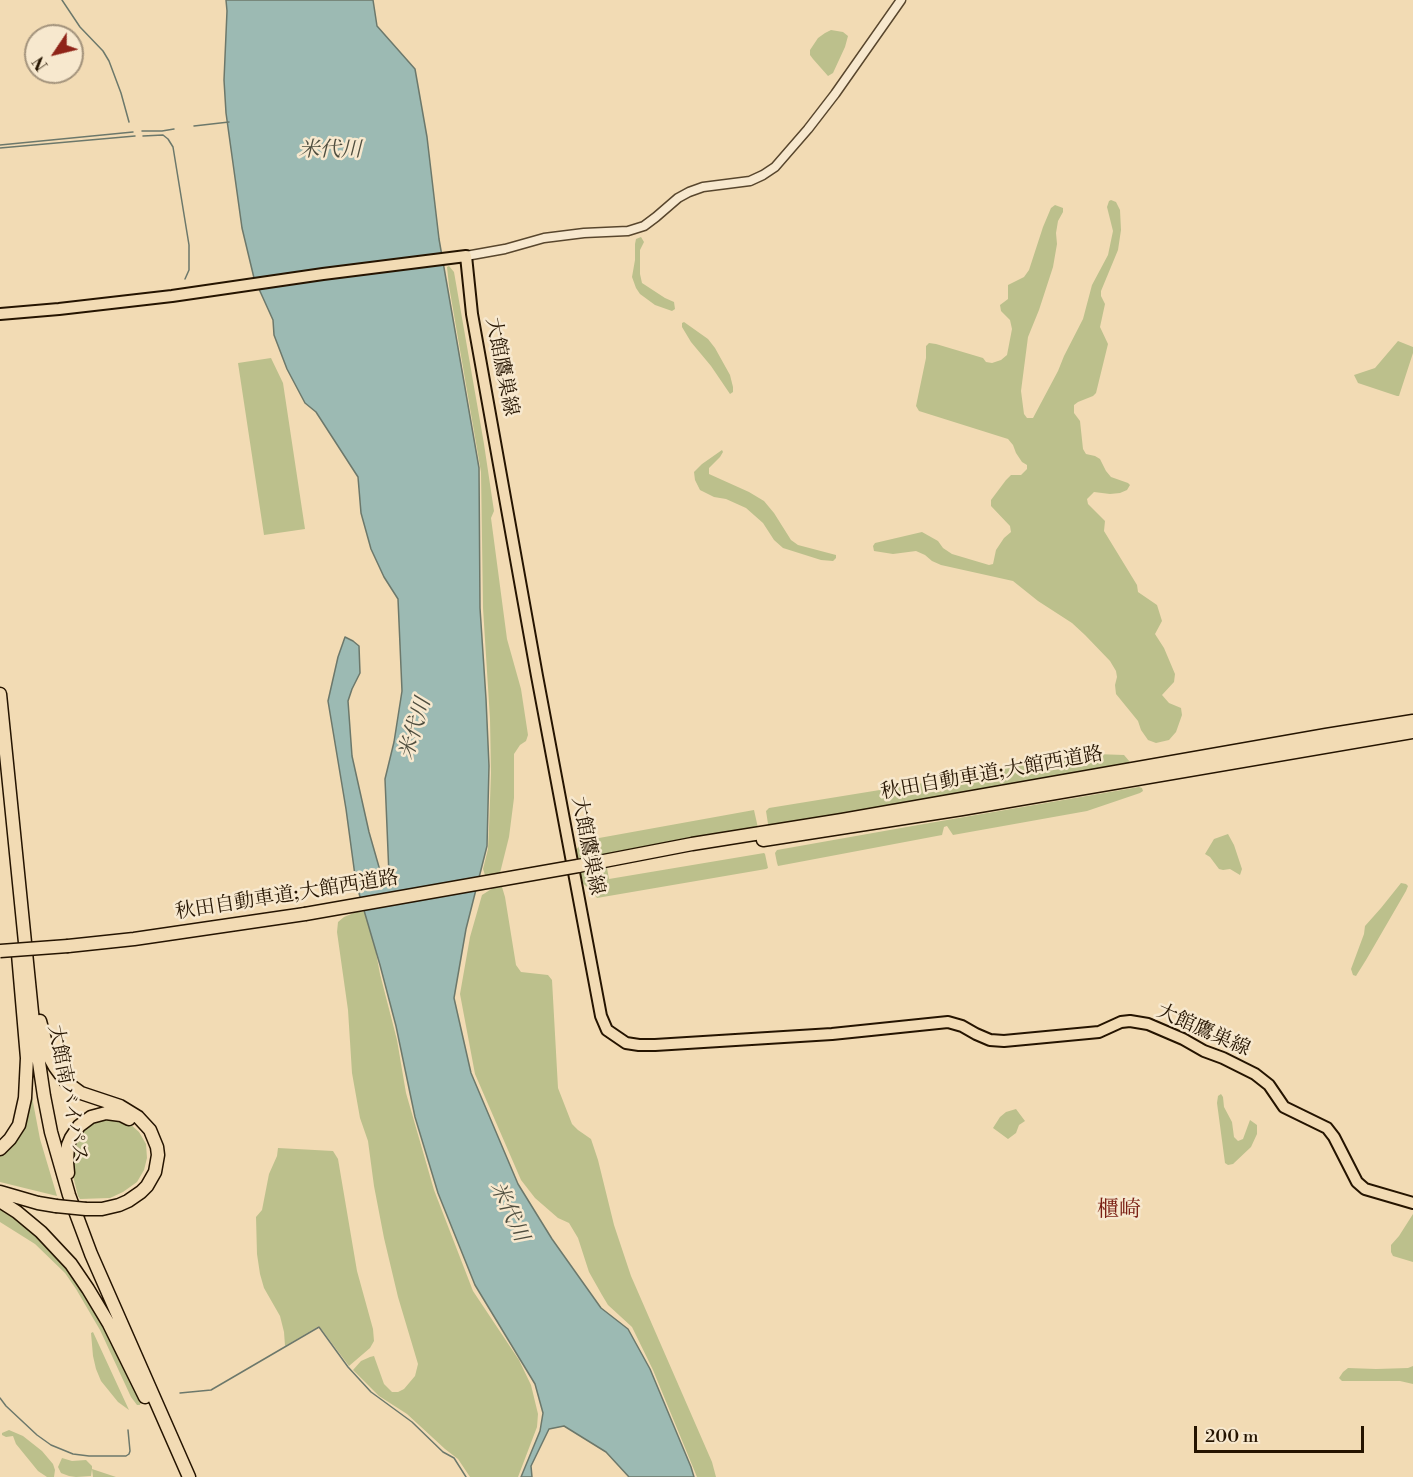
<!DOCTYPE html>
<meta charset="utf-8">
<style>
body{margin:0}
#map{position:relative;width:1413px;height:1477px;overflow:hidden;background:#f2dbb4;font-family:"Libre Bodoni",serif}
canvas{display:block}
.north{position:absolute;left:24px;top:24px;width:60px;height:60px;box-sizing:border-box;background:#f7e8ce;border:2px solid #a3937c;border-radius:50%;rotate:235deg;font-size:16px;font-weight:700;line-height:24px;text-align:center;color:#251400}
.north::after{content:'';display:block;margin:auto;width:21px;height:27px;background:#8f2418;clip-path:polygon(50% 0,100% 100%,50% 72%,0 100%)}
.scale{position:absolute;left:1194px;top:1426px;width:170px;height:27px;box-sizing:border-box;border:3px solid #251400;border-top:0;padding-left:8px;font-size:18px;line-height:21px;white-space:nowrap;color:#251400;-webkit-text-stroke:4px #f7e8ce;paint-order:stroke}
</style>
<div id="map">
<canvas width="1413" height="1477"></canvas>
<div class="north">N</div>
<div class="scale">200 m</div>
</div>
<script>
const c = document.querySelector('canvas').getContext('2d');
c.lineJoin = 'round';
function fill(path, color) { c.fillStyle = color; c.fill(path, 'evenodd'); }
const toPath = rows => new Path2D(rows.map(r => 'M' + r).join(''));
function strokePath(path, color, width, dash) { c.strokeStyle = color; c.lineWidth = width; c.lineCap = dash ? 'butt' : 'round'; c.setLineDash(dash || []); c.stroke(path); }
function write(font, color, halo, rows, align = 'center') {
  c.font = font + ' "Libre Bodoni","Noto Serif JP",serif'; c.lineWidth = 5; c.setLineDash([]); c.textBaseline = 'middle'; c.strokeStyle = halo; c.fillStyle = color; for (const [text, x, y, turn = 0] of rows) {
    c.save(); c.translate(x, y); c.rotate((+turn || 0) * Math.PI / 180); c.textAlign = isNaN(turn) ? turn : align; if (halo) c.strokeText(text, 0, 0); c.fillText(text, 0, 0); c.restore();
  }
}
const green = toPath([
 [831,30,843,32,848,36,845,47,833,73,828,76,813,59,810,55,810,50,818,38,825,33],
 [1111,200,1116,202,1120,210,1121,230,1118,250,1101,291,1101,296,1105,304,1100,327,1108,344,1096,393,1093,396,1078,402,1074,405,1074,413,1080,421,1083,449,1086,454,1095,456,1100,459,1106,471,1111,477,1128,483,1130,485,1127,490,1120,493,1110,494,1094,492,1087,499,1088,504,1105,521,1104,531,1137,585,1138,592,1157,605,1162,621,1155,634,1164,648,1175,674,1174,682,1162,695,1169,703,1181,708,1182,715,1176,732,1169,740,1156,743,1148,740,1141,730,1138,721,1116,694,1115,685,1117,677,1116,671,1110,661,1085,635,1072,623,1038,601,1013,581,941,565,932,561,925,555,916,551,893,554,874,551,873,546,875,543,922,532,938,541,943,548,952,554,989,565,993,564,996,550,1004,538,1011,532,1010,526,991,506,991,500,1006,480,1011,475,1021,475,1027,469,1027,465,1022,462,1016,453,1013,445,1008,439,919,411,916,406,926,358,926,346,929,343,936,344,983,358,986,362,992,363,1001,360,1007,355,1012,329,1010,320,1001,311,1000,305,1008,299,1008,285,1024,277,1029,270,1043,227,1051,208,1055,205,1063,208,1063,212,1058,221,1056,233,1057,244,1053,267,1039,310,1028,337,1021,391,1024,414,1027,418,1033,418,1058,371,1064,356,1083,319,1092,285,1108,255,1113,231,1107,207,1109,201],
 [641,237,644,242,640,250,640,274,642,283,665,298,674,302,675,309,672,311,655,305,640,294,636,288,632,277,635,260,635,244,636,239],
 [449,266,454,272,484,444,494,511,491,518,507,639,521,689,528,735,526,741,520,745,514,754,514,798,509,837,500,873,491,876,485,875,483,869,488,849,489,828,491,773,490,719,483,608,481,472,449,286,447,267],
 [684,322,708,339,715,348,730,375,733,387,733,392,730,394,711,366,691,342,682,327,682,323],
 [1398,341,1413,347,1413,353,1399,396,1397,396,1358,383,1354,375,1375,368],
 [271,358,283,383,305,529,264,535,238,363],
 [722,450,723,452,720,457,709,468,709,474,749,492,764,501,774,513,791,540,798,545,836,555,836,558,833,561,821,560,783,548,774,540,763,523,746,508,726,499,714,497,700,490,695,480,694,472,702,464],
 [1095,754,1124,755,1130,762,1127,765,912,802,769,826,768,824,766,811,769,808,929,782,932,784,934,792,939,792,941,791,941,781,947,778,1003,768],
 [1139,787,1142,788,1143,791,1140,793,1087,811,953,835,947,826,944,827,942,835,778,866,777,863,775,853,777,850,918,825],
 [754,810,758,828,577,860,575,850,588,840],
 [1228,834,1234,845,1242,869,1240,875,1230,869,1223,870,1219,869,1210,857,1205,854,1214,839],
 [764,853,765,854,768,868,766,869,597,898,591,890,581,882,579,873,607,868,609,879],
 [1401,883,1406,884,1408,886,1406,891,1366,960,1356,976,1353,975,1351,969,1364,934,1365,926,1381,908],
 [502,887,505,897,516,965,521,972,548,975,552,980,558,1088,572,1124,578,1130,591,1139,598,1160,614,1225,631,1276,712,1462,716,1477,697,1477,653,1370,632,1327,608,1305,602,1295,589,1272,578,1238,569,1223,558,1218,535,1198,521,1180,475,1074,460,994,470,937,482,895,493,888],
 [356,912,366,912,371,926,380,974,397,1040,406,1093,434,1190,473,1291,519,1360,531,1385,538,1414,537,1427,518,1477,470,1477,458,1459,445,1449,407,1414,379,1396,353,1370,361,1361,370,1357,374,1356,384,1384,392,1392,398,1392,404,1389,415,1376,418,1364,398,1297,384,1238,374,1186,368,1141,360,1118,352,1073,348,1010,337,932,338,922,344,917],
 [1221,1094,1223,1097,1224,1107,1232,1122,1234,1137,1238,1141,1243,1139,1250,1120,1257,1125,1257,1134,1251,1147,1233,1164,1228,1165,1225,1163,1217,1103,1218,1096],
 [29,1097,32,1097,40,1139,57,1196,0,1182,0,1154],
 [1016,1109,1025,1121,1019,1125,1016,1133,1008,1139,993,1128,1000,1117,1006,1112],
 [103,1118,118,1118,129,1123,139,1132,146,1144,147,1158,144,1170,137,1182,123,1192,110,1198,80,1199,78,1196,73,1176,73,1146,83,1127],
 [278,1148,333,1151,338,1159,357,1271,373,1329,374,1341,370,1348,349,1366,319,1326,285,1346,284,1332,280,1316,264,1288,260,1274,257,1254,256,1217,262,1210,269,1174,277,1156],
 [0,1206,9,1211,57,1253,97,1313,141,1401,140,1405,137,1405,131,1397,100,1330,76,1289,65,1273,35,1244,0,1222],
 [1413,1214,1413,1262,1393,1256,1391,1252,1391,1245,1399,1236],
 [93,1332,129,1410,118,1402,101,1381,96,1369,93,1356,91,1333],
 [1413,1366,1413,1384,1400,1381,1342,1381,1339,1378,1343,1372,1348,1368,1376,1369,1408,1368],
 [9,1430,23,1436,42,1451,53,1464,55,1470,54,1477,47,1477,38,1471,16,1444,13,1436,6,1437,2,1435,2,1433],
 [62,1458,72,1461,86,1460,92,1466,92,1469,116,1477,93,1477,92,1469,91,1476,76,1477,69,1476,61,1473,58,1467]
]);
const water = toPath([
 [226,0,373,0,377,26,415,69,427,137,439,239,479,468,480,608,486,699,489,766,487,846,466,929,454,998,471,1073,518,1184,552,1239,601,1308,628,1329,650,1369,691,1467,694,1477,629,1477,606,1452,564,1426,549,1429,531,1466,532,1477,521,1477,540,1431,543,1413,535,1384,475,1285,438,1193,415,1117,396,1026,380,965,356,883,346,809,328,701,338,657,345,637,353,641,359,646,360,673,352,689,348,701,352,756,369,832,381,874,389,875,385,779,394,742,402,691,398,599,384,577,371,549,361,513,358,477,316,412,305,403,287,369,274,335,273,320,254,278,242,228,226,113,224,80,227,11,226,0]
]);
const stream = toPath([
 [62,0,80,27,103,51,109,61,121,93,129,122],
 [194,126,229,122],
 [142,131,162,131,174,129],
 [143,136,163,135,168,139,173,147,189,245,189,270,185,279],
 [0,145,133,132],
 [0,148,135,136],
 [180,1393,211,1390,319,1327,348,1367,371,1392,412,1422,443,1452,454,1458,466,1477],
 [0,1398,6,1406,37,1435,51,1445,73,1454,89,1456,126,1456,129,1454,130,1451,128,1430]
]);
const minor = toPath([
 [466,256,505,249,544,238,584,233,628,231,644,226,656,217,678,198,689,192,703,187,750,181,763,175,775,167,808,129,835,94,901,0]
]);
const major = toPath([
 [0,314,59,309,172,296,323,274,466,256,472,314,537,676,601,1016,607,1030,626,1043,639,1045,655,1045,832,1034,948,1022,962,1026,976,1034,990,1040,1004,1041,1099,1032,1121,1022,1130,1021,1148,1024,1183,1039,1204,1051,1223,1058,1255,1074,1269,1085,1284,1107,1327,1128,1334,1137,1357,1182,1365,1189,1413,1203]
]);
const highway = toPath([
 [0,694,33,1022,44,1096,51,1132,69,1195,91,1254,189,1477],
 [763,840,962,809,1413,732],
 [578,866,692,844,842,820,1326,735,1413,721],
 [68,946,134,939,305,914],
 [40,1021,50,1058,55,1067,66,1082,81,1093,120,1106,138,1117,150,1130,157,1147,158,1155,155,1172,147,1186,141,1192,128,1201,119,1205,102,1209,86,1209],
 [0,1149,10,1139,19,1125,25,1098,27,1058,18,954],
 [68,1173,67,1162,68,1145,71,1138,79,1126,91,1117,106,1113,121,1115,129,1119],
 [0,1192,38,1203,56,1206],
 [0,1201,17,1212,41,1232,71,1264,88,1289,109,1324,145,1397]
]);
const highwayBridge = toPath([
 [305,914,578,866],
 [0,951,68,946],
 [56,1206,86,1209]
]);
const streetNames = [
 ["大館鷹巣線",501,367,79],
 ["秋田自動車道;大館西道路",992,774,-10],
 ["大館鷹巣線",587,846,79],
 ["秋田自動車道;大館西道路",287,896,-9],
 ["大館鷹巣線",1203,1031,24],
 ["大館南バイパス",67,1094,79]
];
const waterNames = [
 ["米代川",330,151],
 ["米代川",416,729,-73],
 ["米代川",508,1212,65]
];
const quarterNames = [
 ["櫃崎",1119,1211]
];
fill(green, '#bcc08c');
fill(water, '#9cbab3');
strokePath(water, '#6c786b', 1.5);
strokePath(stream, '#6c786b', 1.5);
strokePath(minor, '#58462d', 11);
strokePath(major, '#251400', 14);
strokePath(highway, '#251400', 15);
strokePath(minor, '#f7e8ce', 8);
strokePath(major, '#f2dbb4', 10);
strokePath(highway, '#f2dbb4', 12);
strokePath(highwayBridge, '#251400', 15, []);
strokePath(highwayBridge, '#f2dbb4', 12);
write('20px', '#251400', '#f7e8ce', streetNames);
write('italic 21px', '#4f4e3f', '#f7e8ce', waterNames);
write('22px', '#7a1f14', '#f7e8ce', quarterNames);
</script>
